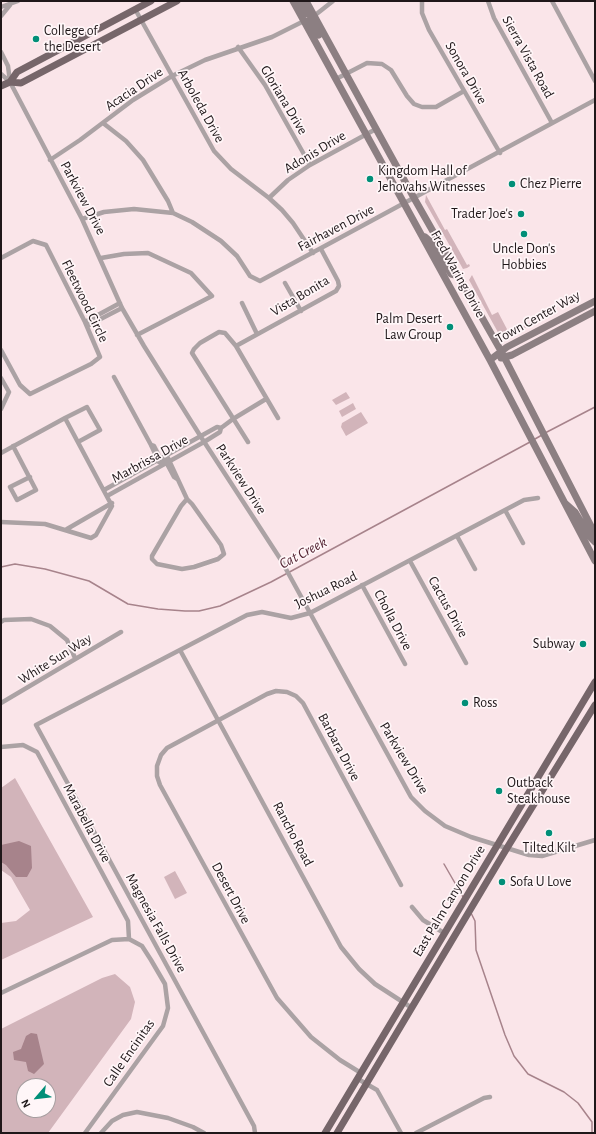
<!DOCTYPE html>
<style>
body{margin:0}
#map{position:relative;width:596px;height:1134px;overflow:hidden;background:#fae5e9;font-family:"Alegreya Sans",sans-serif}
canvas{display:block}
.frame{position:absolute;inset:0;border:2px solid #1f1719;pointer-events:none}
.north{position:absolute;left:16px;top:1078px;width:40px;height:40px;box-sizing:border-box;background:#fff6f8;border:1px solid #a59d9f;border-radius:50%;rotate:242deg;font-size:11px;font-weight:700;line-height:16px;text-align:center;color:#1f1719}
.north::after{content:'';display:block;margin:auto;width:14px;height:18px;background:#018f78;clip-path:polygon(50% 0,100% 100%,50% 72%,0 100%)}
</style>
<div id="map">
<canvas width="596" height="1134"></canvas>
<div class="frame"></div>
<div class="north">N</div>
</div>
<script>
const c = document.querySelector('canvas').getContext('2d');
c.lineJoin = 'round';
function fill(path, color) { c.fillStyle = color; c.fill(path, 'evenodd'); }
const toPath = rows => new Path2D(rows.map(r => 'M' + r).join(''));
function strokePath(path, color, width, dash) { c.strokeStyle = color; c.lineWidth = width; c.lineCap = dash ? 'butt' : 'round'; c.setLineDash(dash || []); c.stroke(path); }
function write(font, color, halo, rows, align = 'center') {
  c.font = font + ' "Alegreya Sans",sans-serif'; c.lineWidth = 3.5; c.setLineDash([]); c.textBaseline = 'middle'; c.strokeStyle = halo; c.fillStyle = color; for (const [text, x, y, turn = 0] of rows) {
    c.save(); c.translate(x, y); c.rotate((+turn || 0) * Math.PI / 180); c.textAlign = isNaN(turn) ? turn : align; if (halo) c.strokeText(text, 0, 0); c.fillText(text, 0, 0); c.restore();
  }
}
const green = toPath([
 [426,195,445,230,447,229,467,265,469,264,470,266,467,268,463,269,425,202],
 [472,275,492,315,498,312,509,333,537,319,537,322,509,336,507,339,500,336,469,280],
 [346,392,350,398,336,405,332,400],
 [353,403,356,409,342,417,339,411],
 [361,412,368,423,346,436,341,427,342,423],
 [15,778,93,917,1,960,1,923,16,921,30,910,11,877,1,870,1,788],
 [175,871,187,893,175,899,164,877],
 [115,974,130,987,135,1002,131,1019,48,1133,1,1133,1,1029,102,978],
 [24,1086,48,1086,48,1110,24,1110]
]);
const water = toPath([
 [19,841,31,846,32,868,27,877,16,877,6,865,1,862,1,845],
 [31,1033,37,1034,44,1064,34,1074,28,1071,26,1062,14,1060,13,1052,21,1049,26,1036]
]);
const stream = toPath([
 [545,433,595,407],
 [535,439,542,435],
 [1,567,15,564,45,569,89,581,128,604,158,609,185,611,199,611,220,606,271,582,530,442],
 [444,864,463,897],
 [471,913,475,921,476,950,505,1035,514,1056,528,1074,564,1092,578,1103,592,1122,592,1133]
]);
const street = toPath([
 [422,1,422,13,429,30,500,153],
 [488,1,494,18,552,123],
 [552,1,595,81],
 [1,7,18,1],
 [135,9,214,151,231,169,269,198,282,210,293,223,313,253],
 [1,16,10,5],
 [314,16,333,1],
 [238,47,265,85,310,165],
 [1,52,8,66,10,82,82,219,122,308,144,346,201,437,281,560,411,797,425,811,445,826,471,837,529,855,542,856,595,840],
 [1,74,10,82],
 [336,79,367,63,382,64,391,70,407,96,414,104,422,107,436,107,464,91],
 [103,123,126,141,143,160,168,201,173,213],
 [50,160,80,140,133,100,172,76,205,60,272,37,304,21],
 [269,198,288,180,310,165,376,129],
 [82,219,104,212,134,209,173,213,192,222,221,241,237,256,250,276,260,281,595,100],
 [1,258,33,241,46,245,85,322,100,357,91,364,30,394,20,385,1,350],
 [101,258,124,254,148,253,191,273,212,296,137,335],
 [285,283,301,311],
 [242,303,257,334],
 [85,322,120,303],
 [87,326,122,308],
 [236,346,336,291,339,286,338,281,321,249],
 [114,377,151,445,159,462],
 [1,378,9,392,1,409],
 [65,418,87,407,100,430,78,442],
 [248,442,192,353,194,349,200,343,219,332,225,333,236,346,278,418],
 [151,445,154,446,162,462],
 [13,446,36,490,17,500,10,487,30,477],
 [1,453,65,418,112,506,96,535,91,538,45,524,1,522],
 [167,456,187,499,181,506,152,556,152,559,157,564,182,569,194,567,218,559,224,554,221,545,192,504,187,499],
 [165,460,174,477,177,479],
 [118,482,123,475,130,476],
 [104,490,217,427,221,428],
 [107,496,204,442,220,432,221,428,233,419,266,399],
 [505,510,523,543],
 [67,529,112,503],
 [457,536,475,569],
 [410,561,466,663],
 [362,585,405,664],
 [1,622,4,620,31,619,50,626,67,640,75,658],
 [180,650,341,947,359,969,375,984,412,1008],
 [1,703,121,632],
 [1,747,23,745,37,752,128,921,129,939],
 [412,907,423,920,444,933],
 [1,993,112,940,129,939,142,946,151,960,165,984,168,1008,163,1026,85,1133],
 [361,1073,340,1060,311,1037,277,998,160,785,157,776,157,766,161,755,167,748,267,694,276,691,287,692,296,696,303,703,401,885],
 [358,1079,377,1090,401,1133],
 [101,1133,112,1121,123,1115,137,1112,168,1118,193,1127,204,1133],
 [255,1133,254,1126,36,725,247,615,262,612,291,618,310,613,524,500,538,498],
 [416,1133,484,1098,490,1097]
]);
const secondary = toPath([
 [293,1,490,360,595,561],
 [298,1,305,13,314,16],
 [306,1,414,198,501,351,595,534],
 [304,21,309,21,313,24,319,35],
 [425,237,433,244,451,274,459,276],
 [501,358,512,355,595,311],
 [490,360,507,347,595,301],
 [566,504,575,512,591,538,595,542]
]);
const primary = toPath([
 [10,82,21,83,177,1],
 [1,86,10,82,17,72,151,1],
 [325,1133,595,682],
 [337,1133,507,848,595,705]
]);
const markers = [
 [36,39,4,"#018f78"],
 [370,179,4,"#018f78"],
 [512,184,4,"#018f78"],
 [521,214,4,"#018f78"],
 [524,234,4,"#018f78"],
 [450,327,4,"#018f78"],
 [583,644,4,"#018f78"],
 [465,703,4,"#018f78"],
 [499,791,4,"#018f78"],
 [549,833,4,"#018f78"],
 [502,882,4,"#018f78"]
];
const poiNames = [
 ["College of",44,31],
 ["the Desert",44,47],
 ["Kingdom Hall of",378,171],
 ["Jehovahs Witnesses",378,187],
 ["Chez Pierre",520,184],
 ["Trader Joe's",513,214,"right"],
 ["Uncle Don's",524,249,"center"],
 ["Hobbies",524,265,"center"],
 ["Palm Desert",442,319,"right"],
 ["Law Group",442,335,"right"],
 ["Subway",575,644,"right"],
 ["Ross",473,703],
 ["Outback",507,783],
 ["Steakhouse",507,799],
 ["Tilted Kilt",549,848,"center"],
 ["Sofa U Love",510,882]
];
const streetNames = [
 ["Sierra Vista Road",528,57,61],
 ["Sonora Drive",466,73,60],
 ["Acacia Drive",134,89,-34],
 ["Gloriana Drive",284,100,59],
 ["Arboleda Drive",201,106,61],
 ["Adonis Drive",315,152,-31],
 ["Parkview Drive",83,198,62],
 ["Fairhaven Drive",336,228,-28],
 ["Fred Waring Drive",458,274,61],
 ["Vista Bonita",300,296,-31],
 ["Fleetwood Circle",85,301,64],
 ["Town Center Way",538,317,-29],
 ["Marbrissa Drive",150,459,-29],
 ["Parkview Drive",241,479,57],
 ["Joshua Road",326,590,-26],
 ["Cactus Drive",448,607,61],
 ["Cholla Drive",393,620,62],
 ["White Sun Way",55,659,-32],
 ["Barbara Drive",339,747,62],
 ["Parkview Drive",404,758,59],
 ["Marabella Drive",87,823,62],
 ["Rancho Road",293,834,62],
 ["Desert Drive",231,893,62],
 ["East Palm Canyon Drive",449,901,-59],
 ["Magnesia Falls Drive",156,923,61],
 ["Calle Encinitas",129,1053,-55]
];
const waterNames = [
 ["Cat Creek",303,553,-28]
];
fill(green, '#d2b4ba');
fill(water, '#a7838b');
strokePath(stream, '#a7838b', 1.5);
strokePath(street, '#aba2a4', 4.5);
strokePath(secondary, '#8c7f82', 7);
strokePath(primary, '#76666a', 7);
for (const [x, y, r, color] of markers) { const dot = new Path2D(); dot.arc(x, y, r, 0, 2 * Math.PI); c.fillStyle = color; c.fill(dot); strokePath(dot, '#fff6f8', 1.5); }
write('14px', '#1f1719', '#fff6f8', poiNames, 'left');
write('14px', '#1f1719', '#fff6f8', streetNames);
write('italic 15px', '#4f1e2d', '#fff6f8', waterNames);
</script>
